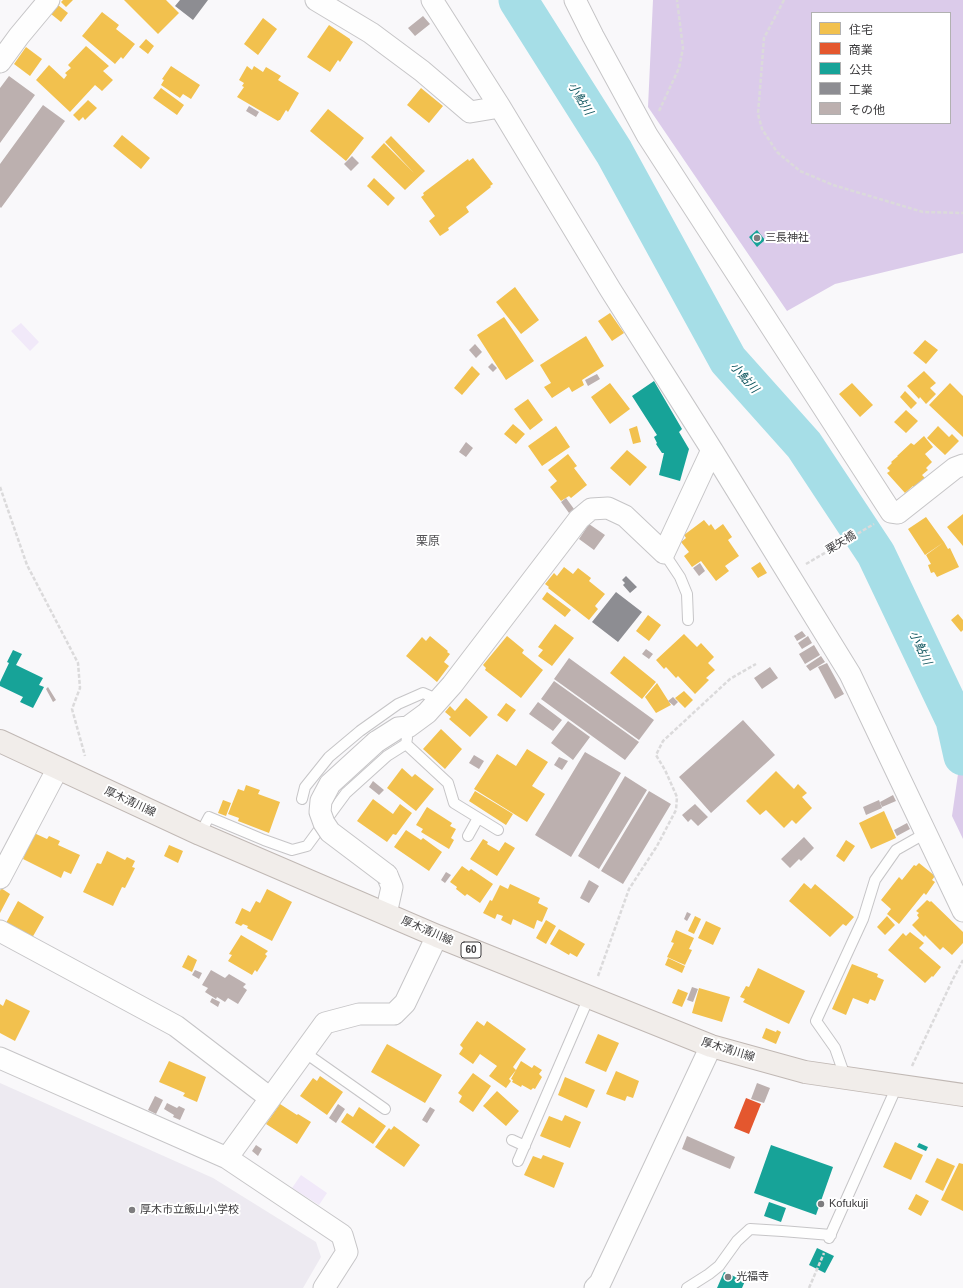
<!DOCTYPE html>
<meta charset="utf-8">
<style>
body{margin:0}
#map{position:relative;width:963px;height:1288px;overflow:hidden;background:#f9f8fa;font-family:Helvetica,"Noto Sans JP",sans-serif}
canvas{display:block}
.legend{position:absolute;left:811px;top:12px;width:140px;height:112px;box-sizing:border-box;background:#fff;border:1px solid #b1b1b1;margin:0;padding:5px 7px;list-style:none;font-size:12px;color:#3c3b3d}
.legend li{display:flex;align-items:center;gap:8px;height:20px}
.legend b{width:20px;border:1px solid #b1b1b1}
</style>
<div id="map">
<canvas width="963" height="1288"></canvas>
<ul class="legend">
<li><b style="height:11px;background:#f2c14e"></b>住宅</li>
<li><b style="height:11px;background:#e4572e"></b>商業</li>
<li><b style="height:11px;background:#17a398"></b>公共</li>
<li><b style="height:11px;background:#8d8d92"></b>工業</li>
<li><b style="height:11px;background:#bcb0af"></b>その他</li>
</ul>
</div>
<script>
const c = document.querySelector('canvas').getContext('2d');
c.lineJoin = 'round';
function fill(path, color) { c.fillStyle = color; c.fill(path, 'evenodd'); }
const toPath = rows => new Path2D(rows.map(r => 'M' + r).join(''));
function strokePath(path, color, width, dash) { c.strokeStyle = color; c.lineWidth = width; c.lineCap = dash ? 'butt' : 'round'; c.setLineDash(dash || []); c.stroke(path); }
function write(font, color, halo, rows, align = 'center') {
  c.font = font + ' Helvetica,"Noto Sans JP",sans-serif'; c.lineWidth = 4; c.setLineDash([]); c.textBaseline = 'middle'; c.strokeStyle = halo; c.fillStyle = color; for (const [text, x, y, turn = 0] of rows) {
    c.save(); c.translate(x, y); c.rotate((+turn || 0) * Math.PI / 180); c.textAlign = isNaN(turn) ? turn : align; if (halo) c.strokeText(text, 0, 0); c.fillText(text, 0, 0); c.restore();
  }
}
const built = toPath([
 [0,1083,213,1178,316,1242,321,1257,303,1288,0,1288]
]);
const green = toPath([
 [21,323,39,342,30,351,11,331],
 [301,1175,327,1193,319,1205,292,1188]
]);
const forest = toPath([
 [653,0,963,0,963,253,835,284,787,311,648,107],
 [812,13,950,13,950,123,812,123],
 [963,739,963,839,952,816]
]);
const homes = toPath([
 [63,0,73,0,66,7,61,2],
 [124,0,166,0,179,13,158,34],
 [58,5,68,13,61,22,51,14],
 [102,12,119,25,116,29,135,44,123,59,121,57,115,64,82,36],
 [263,18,277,29,258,55,244,44],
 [329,25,350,39,350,40,353,42,340,62,338,60,330,72,307,57],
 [146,39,154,46,148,54,139,47],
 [86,46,109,66,103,71,113,80,102,91,95,85,70,112,36,80,49,65,64,79,67,75,65,73,71,68,68,65],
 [26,47,42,59,30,76,14,64],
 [171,66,200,85,191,99,183,94,180,98,161,85,164,80,162,79],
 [247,66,252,70,254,66,263,72,266,67,281,76,278,80,299,93,288,112,286,110,280,120,279,120,278,121,237,97,244,87,242,86,244,83,239,80],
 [161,88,184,105,177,115,153,98],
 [421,88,443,106,429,123,407,105],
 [88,100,97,108,85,120,83,117,79,121,73,115],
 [328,109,364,138,346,161,310,131],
 [122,135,150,158,141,169,113,146],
 [391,136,425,171,405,190,371,157,384,143,414,173,385,142],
 [473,158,493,184,490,186,491,187,466,207,469,212,448,228,449,230,440,236,429,221,435,216,421,197,424,195,423,193,468,159,469,161],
 [374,178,395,198,388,206,367,186],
 [515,287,539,320,521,334,496,302],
 [610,313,624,333,612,341,598,321],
 [504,317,534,361,506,380,477,335],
 [586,336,604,366,582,380,584,385,572,392,569,387,552,398,544,387,551,383,540,365],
 [925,340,938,350,926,364,913,353],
 [472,366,480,374,462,395,454,388],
 [924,371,936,383,930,388,936,394,926,404,920,397,919,399,907,386],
 [610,383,630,409,610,424,591,397],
 [852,383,873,405,860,417,839,394],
 [950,383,963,396,963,437,929,405],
 [905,391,917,403,911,409,900,397],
 [528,399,543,420,530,430,514,409],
 [906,410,918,421,906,433,894,422],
 [513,424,525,434,516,444,504,434],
 [556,426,570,447,542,466,528,446],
 [637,426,641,442,633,444,629,429],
 [938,426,949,437,952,434,959,441,945,455,927,438],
 [924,436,933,447,925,454,932,462,926,468,928,470,922,475,927,480,916,489,913,486,905,493,887,473,890,471,887,468,892,463,891,462,898,456,897,456,911,443,914,445],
 [627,450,647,467,630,486,610,468],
 [568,454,577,466,574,468,587,485,571,498,569,496,561,501,550,487,557,481,548,470],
 [963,514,963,546,947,527],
 [926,517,944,542,925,555,908,529],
 [704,520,709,526,711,524,715,530,723,524,732,537,728,540,739,556,725,566,729,571,716,581,701,561,692,567,684,556,689,552,681,542,686,538,684,535],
 [944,542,948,549,950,548,959,567,937,577,934,572,931,573,928,565,931,564,926,555],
 [760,562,767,573,758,578,751,568],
 [564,567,573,574,578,568,591,578,589,581,605,594,595,606,598,609,589,620,548,588,549,587,545,584,554,573,557,576],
 [547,592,571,610,565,617,542,599],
 [958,614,963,620,963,630,961,632,951,620],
 [648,615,661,625,649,641,636,631],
 [555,624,574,638,552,666,538,656,543,650,538,647],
 [684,634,697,647,701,643,714,657,708,663,715,670,706,678,709,680,695,694,678,676,676,678,666,667,664,669,656,660],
 [430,636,448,651,447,652,450,654,444,662,449,666,437,682,406,656,422,637,426,641],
 [507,636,524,650,522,653,543,670,521,698,485,670,486,668,483,665],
 [624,656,656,682,642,699,610,673],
 [657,683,671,705,656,713,645,697],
 [684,691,693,700,685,708,675,698],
 [466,698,488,717,470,737,449,719,451,717,445,712,450,706,455,711],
 [506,703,516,710,507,722,497,715],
 [441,729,462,749,445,769,423,749],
 [527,749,548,762,532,786,545,794,527,822,474,789,497,754,516,766],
 [402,768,412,777,415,774,434,789,416,811,387,788],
 [776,771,794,789,798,784,807,793,802,797,812,808,796,824,792,820,784,828,766,810,760,815,746,801],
 [246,785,260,790,258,794,280,802,269,833,238,821,239,818,228,814,238,789,244,791],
 [475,791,513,814,506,825,469,801],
 [373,799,393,814,400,804,412,813,396,835,393,834,387,842,357,821],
 [223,800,231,803,226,816,218,813],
 [427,807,452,823,450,826,456,829,451,838,454,840,449,849,421,832,423,829,416,825],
 [884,811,896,838,871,849,859,823],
 [406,830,421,840,423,838,442,852,429,871,394,847],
 [34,833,47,839,49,836,60,841,58,845,80,855,71,874,64,871,61,878,23,859],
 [483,839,488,842,487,844,499,851,505,842,515,848,497,876,470,859],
 [846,840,855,846,844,862,836,856],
 [169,845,183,851,178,863,164,856],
 [107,851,125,860,127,857,135,861,132,867,135,868,125,888,122,887,113,906,83,892,97,863,101,864],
 [919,863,935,876,932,880,935,882,926,895,924,893,899,924,887,914,891,909,881,900,899,877,902,880,914,865,916,866],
 [462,866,469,871,471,869,493,884,480,903,467,894,465,896,456,889,457,887,450,882],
 [804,883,811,889,815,884,854,917,846,926,843,924,830,937,789,901],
 [510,884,540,898,538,903,548,908,542,922,537,920,534,929,513,919,511,925,501,920,503,916,497,914,495,919,483,913,490,900,492,901,500,885,508,889],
 [1,888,10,894,0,913,0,891],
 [267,889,292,902,272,941,247,928,248,926,243,924,241,926,235,923,242,908,250,912,256,901,260,903],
 [927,900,930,902,931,901,963,932,963,943,952,955,943,947,940,950,925,935,924,937,912,925,919,918,917,915,919,913,916,911],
 [18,901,44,917,32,938,6,923],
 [695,916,701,919,694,934,688,931],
 [887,916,895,925,885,935,877,927],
 [546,920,556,926,546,944,536,938],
 [706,921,721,928,713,945,698,938],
 [559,929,585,944,577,957,570,953,569,955,550,944],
 [676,930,694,938,689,949,692,950,685,965,667,957,674,943,671,942],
 [910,932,924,943,919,948,941,967,933,977,932,976,925,983,888,950,903,933,906,936],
 [241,935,268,951,265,954,267,956,257,972,255,970,252,975,228,961,232,955,229,954],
 [188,955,197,960,192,972,182,967],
 [668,958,685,966,682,973,665,965],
 [852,964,878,974,877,977,884,980,875,1001,870,999,868,1004,853,998,846,1015,832,1009],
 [758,968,805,991,789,1024,743,1002,745,999,740,997,746,986,749,987],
 [699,988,730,997,722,1022,692,1013],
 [678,989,688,993,682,1007,672,1003],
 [6,999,30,1011,15,1041,0,1033,0,1004,3,1006],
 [477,1021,484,1026,487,1021,526,1049,513,1067,516,1070,509,1079,511,1081,506,1088,489,1076,497,1066,480,1054,473,1064,459,1054,463,1048,460,1045],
 [766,1028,776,1032,777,1030,781,1032,776,1044,762,1038],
 [598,1034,619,1043,606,1072,585,1063],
 [387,1044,442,1075,425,1103,371,1072],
 [169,1061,206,1077,197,1102,183,1096,185,1093,159,1082],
 [521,1061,532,1068,534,1065,542,1070,539,1074,542,1077,535,1089,533,1088,531,1090,522,1085,521,1087,512,1082,513,1080,511,1079],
 [616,1071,639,1081,633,1098,627,1096,625,1101,606,1094],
 [473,1073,491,1086,473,1112,459,1102,462,1096,458,1093],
 [320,1076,343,1092,327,1115,300,1096,313,1078,317,1081],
 [565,1077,595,1090,587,1108,558,1095],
 [497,1091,519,1111,506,1126,483,1106],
 [280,1104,297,1115,298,1114,311,1122,297,1144,266,1124],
 [359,1107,386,1126,373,1144,341,1122,347,1113,353,1117],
 [565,1115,581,1122,570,1148,540,1136,549,1116,562,1121],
 [394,1126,420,1145,404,1167,375,1147,389,1128,391,1130],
 [895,1142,923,1155,911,1180,883,1167],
 [543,1155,564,1163,554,1188,524,1175,533,1156,541,1159],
 [937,1158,955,1166,943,1191,925,1182],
 [959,1163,963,1164,963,1211,941,1200],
 [916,1194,929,1201,921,1216,908,1209]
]);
const shops = toPath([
 [746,1098,761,1104,749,1134,734,1128]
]);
const public = toPath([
 [757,230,765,240,757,247,749,237],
 [654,381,682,429,679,432,689,449,680,481,659,475,664,453,662,453,656,444,657,443,654,437,657,435,632,396],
 [13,650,22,654,16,665,43,678,39,685,44,687,33,708,20,702,23,697,0,686,0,682,9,663,7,662],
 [919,1143,928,1147,926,1151,917,1147],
 [771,1145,833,1167,816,1215,754,1193],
 [769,1202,786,1208,781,1222,764,1216],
 [817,1248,834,1256,825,1273,809,1265],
 [724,1272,745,1281,742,1288,717,1288]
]);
const industry = toPath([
 [180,0,208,0,193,20,175,6],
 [626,576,637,587,630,593,623,585,625,583,622,580],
 [616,592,642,612,618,642,592,622]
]);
const river = toPath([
 [518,0,614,152,728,360,804,445,876,554,955,720,963,756]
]);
const building = toPath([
 [423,16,430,24,415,36,408,28],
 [9,76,35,95,0,143,0,88],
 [43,105,65,121,1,208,0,207,0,164],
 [249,106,259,112,256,117,246,111],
 [352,156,359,163,351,171,344,164],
 [475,344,482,352,476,358,469,350],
 [492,363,497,368,493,372,488,367],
 [597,374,600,379,588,386,585,380],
 [466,442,473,448,466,457,459,452],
 [566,498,574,509,569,513,561,502],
 [589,524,605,535,594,550,579,539],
 [700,563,705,571,699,576,693,568],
 [802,631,806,636,797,641,794,636],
 [808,636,812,643,802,649,798,643],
 [814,645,820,655,805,664,799,654],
 [646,649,653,654,649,659,642,654],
 [821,656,825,662,810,671,806,666],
 [569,658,654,720,639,740,554,679],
 [827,663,844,694,835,699,818,667],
 [770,667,778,678,762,689,754,678],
 [554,681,639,742,625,760,541,699],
 [48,687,56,700,53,702,46,689],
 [673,697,678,702,674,706,668,701],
 [538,702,562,720,553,731,529,714],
 [743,720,775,755,711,813,679,777],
 [568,721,590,737,573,760,551,743],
 [585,752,621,773,571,857,535,835],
 [474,755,484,761,479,769,469,763],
 [559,757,568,761,562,770,554,765],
 [625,776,647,790,599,869,578,856],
 [373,781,384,790,379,795,369,787],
 [649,791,671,804,623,884,601,871],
 [893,795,896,801,882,807,880,802],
 [879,800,882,808,866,815,863,807],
 [695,804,708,817,698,826,691,819,688,822,682,815],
 [907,823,910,829,897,836,894,830],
 [804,837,814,848,801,861,799,859,790,868,781,859],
 [446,872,451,875,445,883,441,880],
 [589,880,599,886,589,903,580,898],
 [687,912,691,914,687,921,684,919],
 [195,970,202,973,199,979,192,975],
 [211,970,225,978,229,974,246,984,243,987,247,990,238,1004,228,998,225,1002,217,997,216,999,205,992,208,988,202,985],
 [692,987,698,989,693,1002,687,1000],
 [212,998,220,1002,218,1007,210,1002],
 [757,1083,770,1088,764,1103,751,1099],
 [155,1096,163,1100,156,1114,148,1110],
 [167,1103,177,1108,179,1106,185,1109,180,1120,173,1117,174,1115,164,1109],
 [338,1104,345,1109,336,1123,329,1118],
 [430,1107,435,1110,427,1123,422,1120],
 [687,1136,735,1157,730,1169,682,1149],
 [256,1145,262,1149,258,1156,252,1151]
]);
const path = toPath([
 [784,0,764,38,758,114,762,129,777,152,800,171,833,185,923,212,963,213],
 [659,111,679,68,683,48,677,0],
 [0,487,27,565,78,663,80,688,72,709,85,756],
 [806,564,874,524],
 [598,976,629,889,657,846,676,810,677,797,665,770,656,755,663,741,730,679,756,664],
 [912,1066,953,979,963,960],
 [809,1288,824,1253]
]);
const service = toPath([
 [664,553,680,577,687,594,688,620],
 [407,738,406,744,448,783,454,803,498,830],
 [302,799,305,787,329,757,360,731,398,704,423,693,439,700],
 [200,834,209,817,264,840,292,850,307,846,346,793,387,756,406,744],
 [468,836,478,818],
 [304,1052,385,1109],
 [846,1079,835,1048,816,1021,863,919,875,880,896,850,926,833],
 [512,1140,525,1146],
 [518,1161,589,997],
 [829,1238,897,1086],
 [687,1288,709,1274,719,1266,737,1241,750,1229,782,1231,831,1235]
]);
const minor = toPath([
 [316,0,371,33,422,71,470,112,500,107],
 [432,0,500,107,610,289,712,450,850,674,963,911],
 [575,0,593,36,647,135,891,512,898,513,955,468,963,465],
 [0,62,19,36,49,0],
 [376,742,398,728,408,727,427,713,452,685,579,519,591,509,608,508,625,516,664,553,712,450],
 [0,878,58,768],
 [386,914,392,887,387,875],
 [0,931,176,1026,270,1098],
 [0,1058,227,1158,342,1235,347,1252,324,1288],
 [227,1158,325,1023,359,1014,394,1014,405,1003,437,936],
 [595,1288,600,1283,711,1046]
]);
const primary = toPath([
 [0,741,200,834,437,936,711,1046,805,1072,963,1095]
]);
const minorBridge = toPath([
 [376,742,330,784,321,801,320,812,324,823,330,832,387,875]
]);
const markers = [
 [757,238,4,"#7e7d7f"],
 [821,1204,4,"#7e7d7f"],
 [132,1210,4,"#7e7d7f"],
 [728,1277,4,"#7e7d7f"]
];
const shields = [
 [471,950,20]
];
const shieldNames = [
 ["60",471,950]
];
const poiNames = [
 ["三長神社",765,238],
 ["Kofukuji",829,1204],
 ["厚木市立飯山小学校",140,1210],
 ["光福寺",736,1277]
];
const streetNames = [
 ["栗矢橋",841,543,-31],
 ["厚木清川線",130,802,25],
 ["厚木清川線",427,931,23],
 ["厚木清川線",728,1050,17]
];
const waterNames = [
 ["小鮎川",580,99,58],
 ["小鮎川",744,378,48],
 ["小鮎川",920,648,65]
];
const neighbourhoodNames = [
 ["栗原",428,542]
];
fill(built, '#edeaf1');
fill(green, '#f1e9f9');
fill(forest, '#dbcbea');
fill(homes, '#f2c14e');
fill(shops, '#e4572e');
fill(public, '#17a398');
fill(industry, '#8d8d92');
strokePath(river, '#a6dee7', 39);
fill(building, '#bcb0af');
strokePath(service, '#c6c5c7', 12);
strokePath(minor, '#c6c5c7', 23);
strokePath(primary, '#c0b8b4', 24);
strokePath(path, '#dbdadb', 2.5, [4, 2]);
strokePath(service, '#fefefe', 10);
strokePath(minor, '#fefefe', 21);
strokePath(primary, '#f1edea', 22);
strokePath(minorBridge, '#c6c5c7', 23, []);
strokePath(minorBridge, '#fefefe', 21);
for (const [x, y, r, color] of markers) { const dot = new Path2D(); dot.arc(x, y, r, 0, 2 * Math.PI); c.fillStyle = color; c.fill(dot); strokePath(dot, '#fff', 1.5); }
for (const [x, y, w] of shields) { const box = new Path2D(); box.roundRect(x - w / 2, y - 8, w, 16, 3); c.fillStyle = '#fff'; c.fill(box); strokePath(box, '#3c3b3d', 1); }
write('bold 10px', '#3c3b3d', null, shieldNames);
write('11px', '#3c3b3d', '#fff', poiNames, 'left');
write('11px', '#3c3b3d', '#fff', streetNames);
write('italic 12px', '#115760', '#fff', waterNames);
write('12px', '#545356', '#fff', neighbourhoodNames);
</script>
